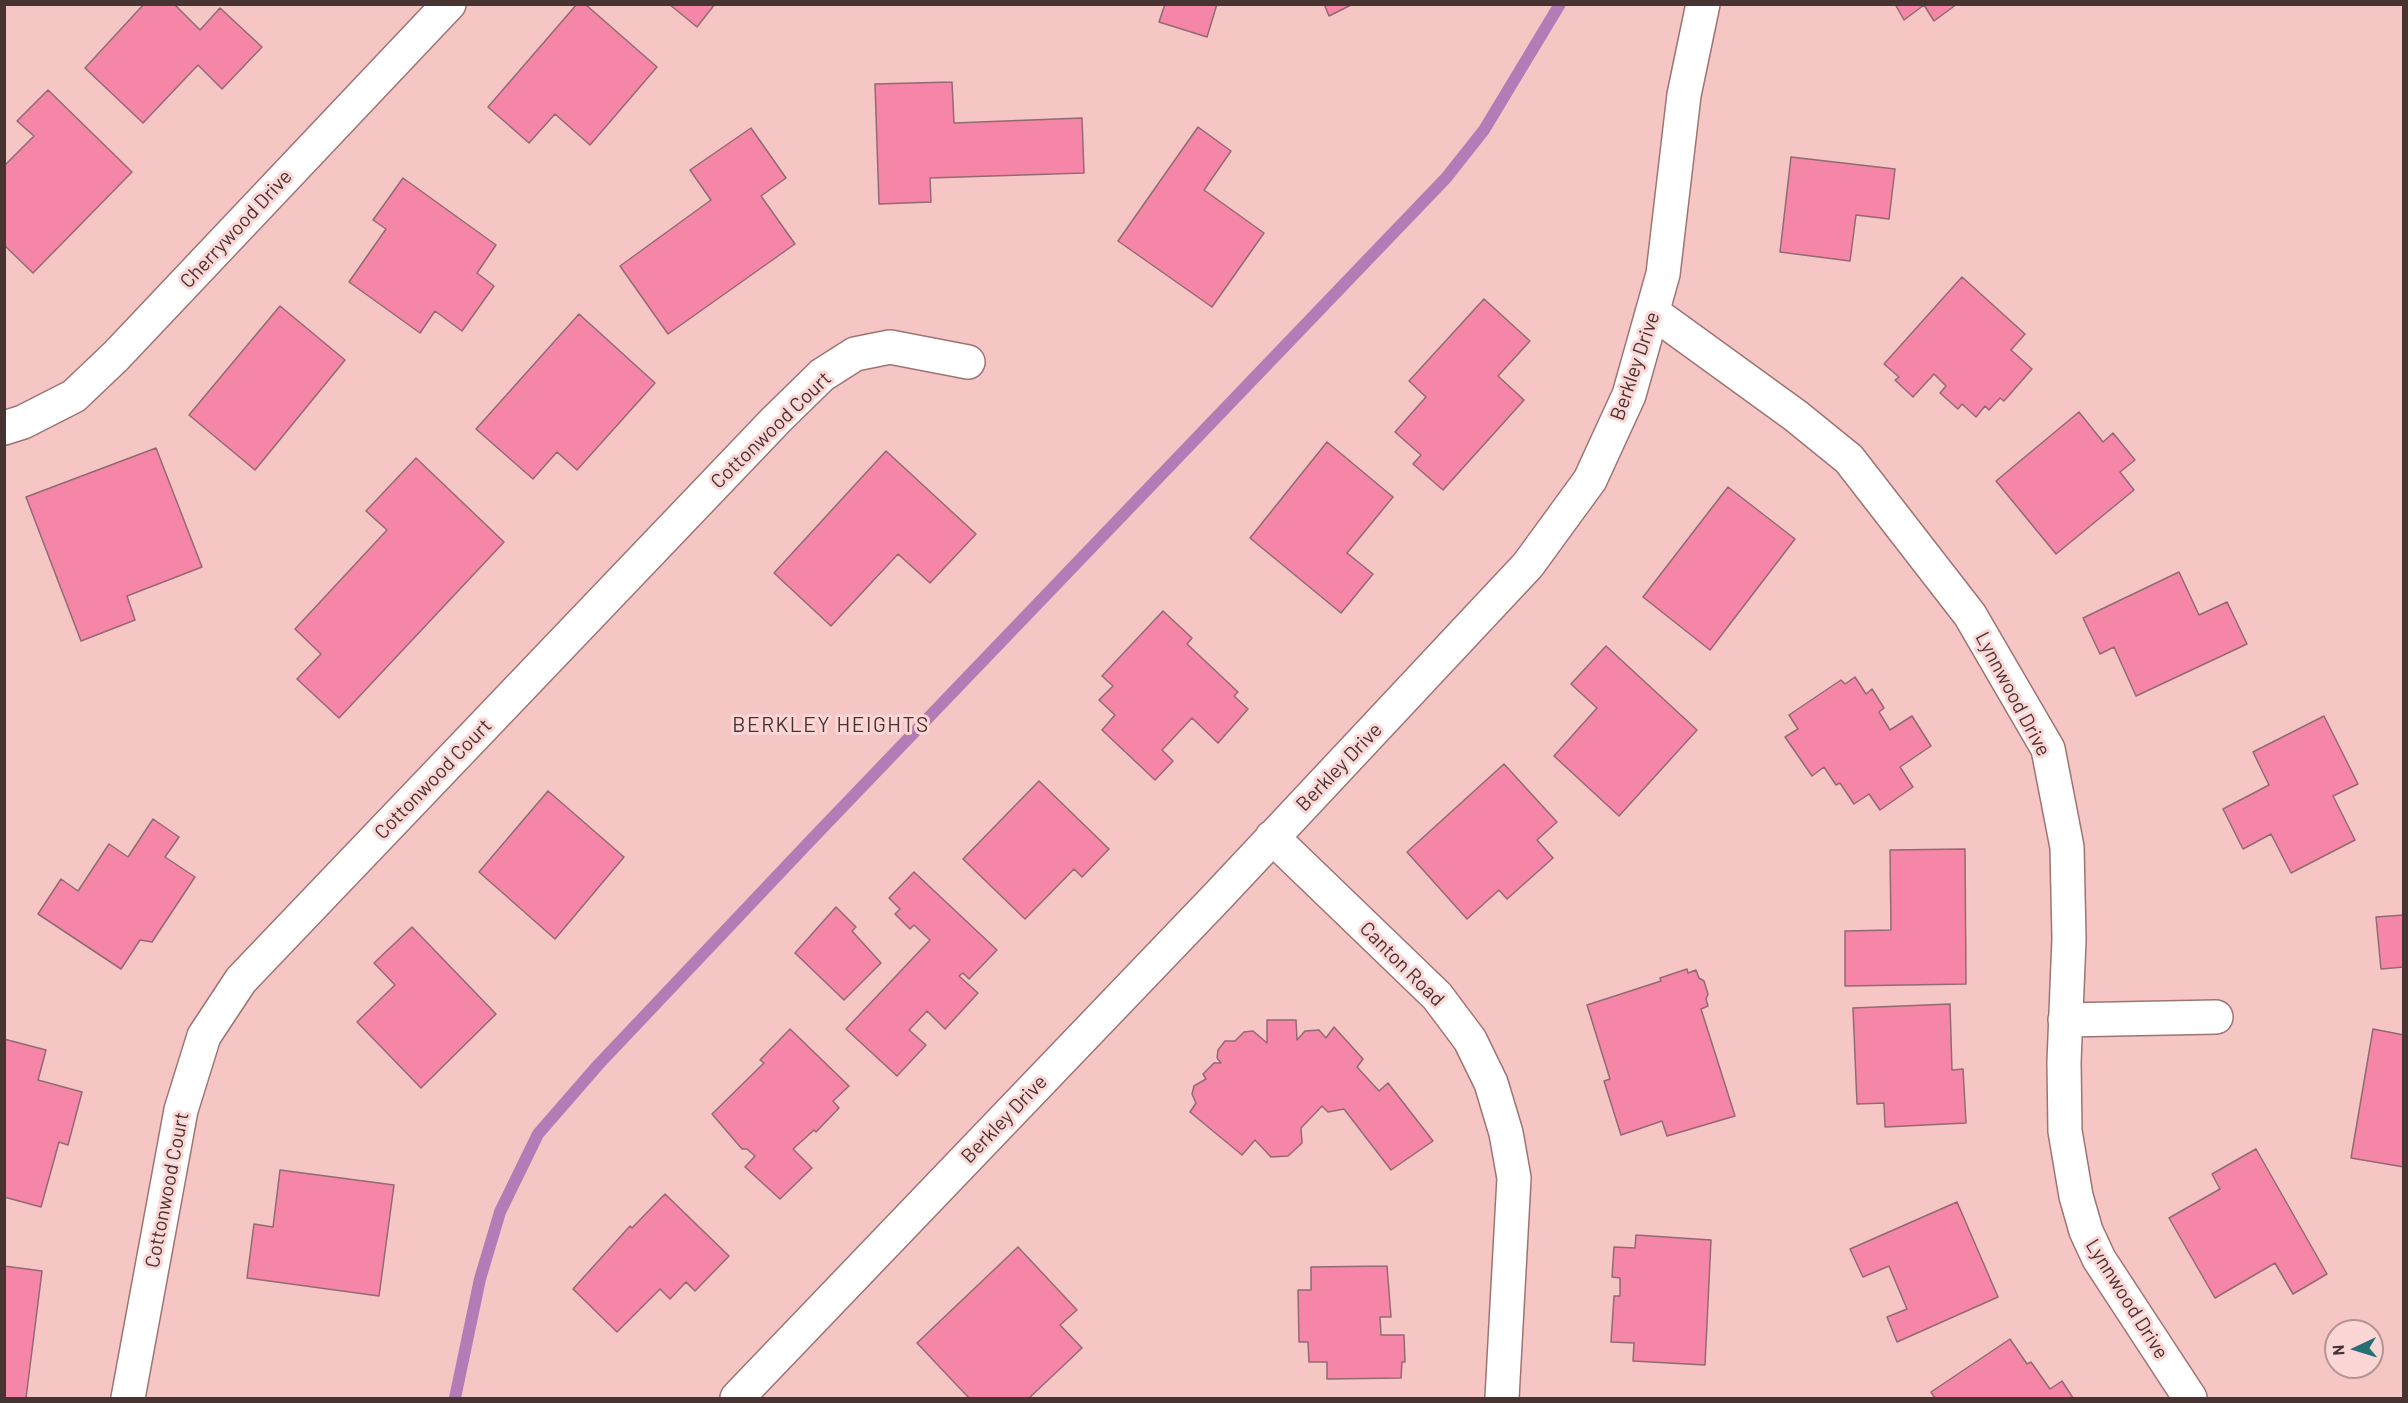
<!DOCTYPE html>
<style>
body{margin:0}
#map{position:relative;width:2408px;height:1403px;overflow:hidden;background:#f5c6c4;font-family:Barlow,sans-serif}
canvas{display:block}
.frame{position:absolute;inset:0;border:6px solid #463332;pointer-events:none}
.north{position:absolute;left:2324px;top:1319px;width:60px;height:60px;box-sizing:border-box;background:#fcd6d4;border:2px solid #b39593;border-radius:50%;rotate:266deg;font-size:16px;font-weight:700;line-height:24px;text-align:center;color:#463332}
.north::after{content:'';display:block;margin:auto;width:21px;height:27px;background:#256f75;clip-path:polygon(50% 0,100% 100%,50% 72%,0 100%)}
</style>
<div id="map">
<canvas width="2408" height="1403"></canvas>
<div class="frame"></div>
<div class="north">N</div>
</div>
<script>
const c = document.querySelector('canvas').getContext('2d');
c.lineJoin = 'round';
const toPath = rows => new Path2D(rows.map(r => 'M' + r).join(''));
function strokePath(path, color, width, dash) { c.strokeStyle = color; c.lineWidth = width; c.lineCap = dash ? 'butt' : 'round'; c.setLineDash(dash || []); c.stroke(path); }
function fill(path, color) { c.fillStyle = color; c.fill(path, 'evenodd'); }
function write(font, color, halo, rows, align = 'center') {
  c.font = font + ' Barlow,sans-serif'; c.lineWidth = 6; c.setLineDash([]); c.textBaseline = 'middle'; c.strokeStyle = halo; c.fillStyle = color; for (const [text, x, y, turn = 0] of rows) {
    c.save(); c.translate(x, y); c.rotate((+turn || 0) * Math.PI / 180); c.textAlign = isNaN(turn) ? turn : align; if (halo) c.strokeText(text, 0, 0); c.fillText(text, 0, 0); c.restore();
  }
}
const stream = toPath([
 [455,1398,480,1279,500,1212,538,1134,598,1065,811,840,1446,178,1484,130,1560,4]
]);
const building = toPath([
 [144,4,174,4,200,30,220,8,262,47,222,89,198,65,143,123,85,68,144,4],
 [577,4,585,4,657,67,590,145,555,114,529,143,488,107,577,4],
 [669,4,715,4,697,27,669,4],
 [1165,4,1217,4,1207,37,1159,22,1165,4],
 [1324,4,1353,4,1329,16,1324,4],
 [1895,4,1957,4,1934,21,1924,5,1904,20,1895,4],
 [952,82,954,123,1082,118,1084,173,930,178,931,202,879,204,875,84,952,82],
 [48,90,132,172,33,273,4,245,4,166,34,136,17,121,48,90],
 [1198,127,1231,151,1204,190,1264,233,1212,307,1118,241,1198,127],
 [751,128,786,178,761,196,795,244,668,334,620,266,711,200,690,170,751,128],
 [1791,157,1895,169,1889,219,1856,215,1850,261,1780,252,1791,157],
 [403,178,496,245,477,273,494,286,462,331,435,311,420,333,349,282,386,229,373,220,403,178],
 [1962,277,2025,334,2011,350,2032,369,2004,401,2000,398,1989,410,1985,406,1976,417,1962,404,1958,409,1940,393,1946,386,1934,374,1913,397,1895,380,1899,377,1884,364,1962,277],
 [1484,299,1530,341,1498,376,1524,400,1443,490,1413,464,1421,455,1395,432,1426,397,1409,381,1484,299],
 [280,306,345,360,255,470,189,415,280,306],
 [579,314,655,383,577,470,557,452,533,479,476,429,579,314],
 [2079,412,2103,442,2113,433,2135,460,2120,472,2134,490,2056,554,1996,481,2079,412],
 [1327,442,1393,497,1347,553,1373,574,1341,613,1250,538,1327,442],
 [156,448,202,567,127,596,135,620,81,641,26,497,156,448],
 [886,451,976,534,930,583,898,554,831,626,774,573,886,451],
 [416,458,504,542,339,718,297,679,321,654,295,629,387,530,366,511,416,458],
 [1728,487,1795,539,1710,650,1643,597,1728,487],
 [2179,572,2199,615,2227,602,2247,644,2136,696,2114,647,2100,654,2083,618,2179,572],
 [1163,611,1192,638,1187,644,1238,692,1234,696,1248,709,1218,743,1192,718,1162,750,1173,761,1155,780,1102,730,1115,715,1099,700,1113,686,1102,676,1163,611],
 [1606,646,1697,730,1619,816,1554,756,1597,708,1571,684,1606,646],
 [1855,677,1866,694,1872,689,1884,708,1879,712,1890,730,1912,716,1931,746,1900,767,1913,787,1880,810,1869,794,1854,804,1840,783,1836,785,1824,767,1812,776,1785,737,1798,729,1789,715,1841,680,1845,684,1855,677],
 [2324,716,2358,784,2333,796,2355,840,2291,873,2271,834,2243,849,2223,809,2269,785,2253,752,2324,716],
 [1504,764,1557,822,1537,840,1553,858,1507,899,1499,890,1467,919,1407,852,1504,764],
 [1039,781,1109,849,1082,877,1074,869,1025,919,963,859,1039,781],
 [548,791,624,857,555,939,479,872,548,791],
 [153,819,179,837,165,857,195,877,152,942,140,940,121,969,38,914,61,879,78,891,109,844,128,857,153,819],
 [1965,849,1966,984,1845,986,1845,931,1891,930,1890,850,1965,849],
 [914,872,997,950,969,979,963,973,959,976,978,993,945,1029,927,1011,909,1030,926,1045,897,1076,846,1029,930,940,914,925,910,929,895,914,900,909,889,898,914,872],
 [836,907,856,927,852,931,881,963,844,1000,795,953,836,907],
 [2404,915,2404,967,2381,969,2376,917,2404,915],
 [412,927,496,1014,421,1088,357,1022,395,985,374,963,412,927],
 [1687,969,1688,973,1696,970,1699,978,1704,981,1708,994,1706,999,1708,1006,1701,1009,1735,1116,1667,1136,1662,1121,1621,1135,1604,1081,1610,1079,1587,1005,1661,981,1660,978,1687,969],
 [1950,1004,1952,1070,1963,1069,1966,1123,1885,1127,1884,1103,1857,1104,1853,1008,1950,1004],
 [1267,1020,1296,1020,1297,1040,1305,1031,1319,1030,1326,1038,1334,1027,1363,1059,1357,1067,1379,1091,1388,1083,1433,1141,1391,1170,1344,1109,1328,1112,1322,1106,1301,1128,1302,1143,1288,1156,1271,1157,1255,1140,1242,1155,1190,1112,1196,1103,1192,1094,1194,1086,1206,1079,1203,1074,1214,1063,1221,1063,1217,1058,1218,1050,1225,1041,1235,1041,1244,1032,1253,1031,1267,1043,1267,1020],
 [790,1029,849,1086,833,1101,839,1108,816,1132,814,1130,793,1149,812,1168,780,1199,745,1167,755,1156,747,1149,742,1149,712,1114,764,1063,760,1060,790,1029],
 [2373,1029,2404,1035,2404,1167,2351,1158,2373,1029],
 [4,1039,46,1050,38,1080,82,1092,68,1145,59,1142,41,1207,4,1197,4,1039],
 [2256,1149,2327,1274,2293,1294,2275,1263,2215,1298,2169,1218,2220,1189,2212,1174,2256,1149],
 [280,1170,394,1185,379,1296,247,1278,254,1224,273,1227,280,1170],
 [665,1194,729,1256,695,1291,686,1282,670,1299,660,1289,617,1332,573,1289,630,1226,632,1228,665,1194],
 [1957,1202,1998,1297,1897,1342,1887,1317,1907,1309,1889,1266,1863,1277,1850,1249,1957,1202],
 [1636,1235,1711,1240,1705,1365,1633,1361,1634,1343,1611,1342,1614,1296,1620,1296,1620,1278,1612,1277,1614,1247,1635,1248,1636,1235],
 [1018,1247,1077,1310,1060,1325,1082,1348,1029,1398,969,1398,917,1343,1018,1247],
 [4,1266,42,1271,26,1398,4,1398,4,1266],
 [1387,1266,1391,1317,1380,1317,1381,1335,1404,1335,1405,1362,1402,1362,1401,1378,1327,1379,1327,1362,1309,1362,1308,1342,1299,1342,1298,1290,1311,1290,1311,1267,1387,1266],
 [2010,1339,2027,1364,2031,1362,2050,1389,2062,1381,2073,1398,1935,1398,1931,1392,2010,1339]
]);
const minor = toPath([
 [1654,313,1796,416,1849,459,1970,615,2048,749,2067,847,2069,939,2064,1062,2065,1131,2076,1196,2086,1231,2099,1259,2190,1398],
 [4,428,23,422,74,396,116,356,449,4],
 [1272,837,1437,996,1470,1040,1491,1083,1506,1133,1514,1178,1502,1398],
 [2065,1020,2216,1017],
 [128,1398,181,1110,204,1036,241,980,776,420,822,375,855,354,890,347,968,362],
 [737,1398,1218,896,1528,565,1590,480,1629,395,1663,274,1684,95,1703,4]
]);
const streetNames = [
 ["Cherrywood Drive",236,229,-47],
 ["Berkley Drive",1635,366,-71],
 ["Cottonwood Court",771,430,-44],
 ["Lynnwood Drive",2013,694,62],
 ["Berkley Drive",1339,767,-46],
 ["Cottonwood Court",433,779,-46],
 ["Canton Road",1402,964,45],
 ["Berkley Drive",1004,1119,-46],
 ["Cottonwood Court",167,1190,-79],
 ["Lynnwood Drive",2127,1299,58]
];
const neighbourhoodNames = [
 ["BERKLEY HEIGHTS",831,725]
];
strokePath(stream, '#b47bb6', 12);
fill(building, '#f686a7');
strokePath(building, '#926a74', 1.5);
strokePath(minor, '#9e7472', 36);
strokePath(minor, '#fff', 33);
write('20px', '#463332', '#fcd6d4', streetNames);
c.letterSpacing = '1.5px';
write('21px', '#463332', '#fcd6d4', neighbourhoodNames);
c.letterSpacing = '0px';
</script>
